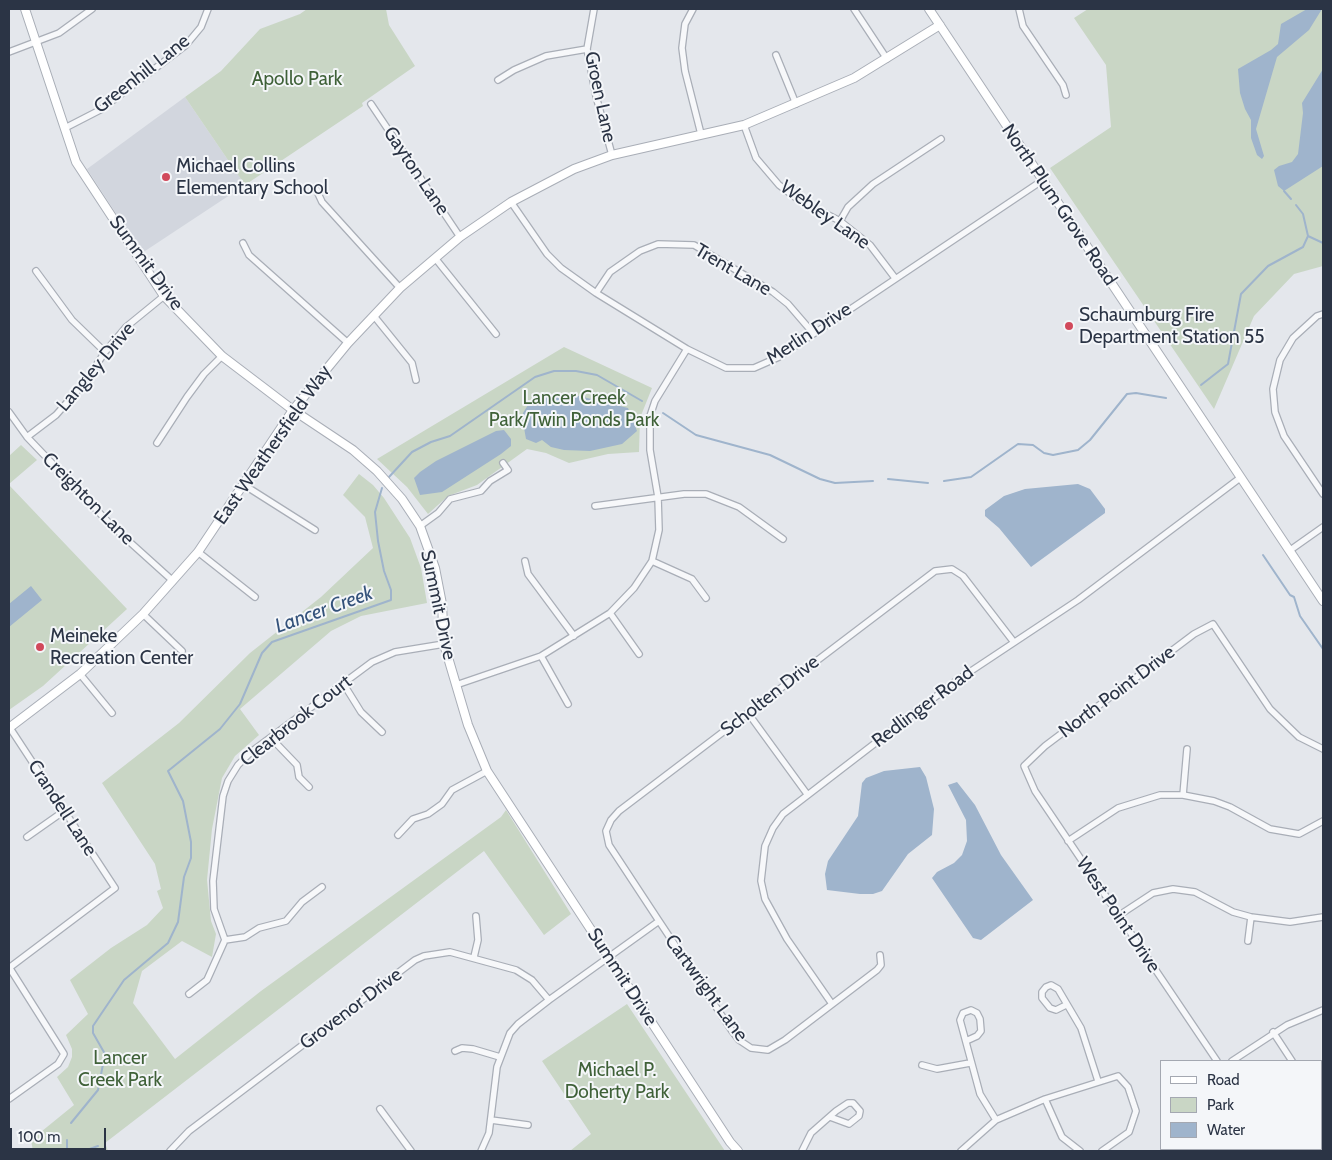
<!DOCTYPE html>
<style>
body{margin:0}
#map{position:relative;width:1332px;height:1160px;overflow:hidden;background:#e4e7ec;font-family:Cabin,sans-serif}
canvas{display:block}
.frame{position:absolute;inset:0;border:10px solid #2b3445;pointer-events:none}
.legend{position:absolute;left:1160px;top:1060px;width:162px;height:90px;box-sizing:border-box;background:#f4f6f9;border:1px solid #a4a8b1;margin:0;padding:6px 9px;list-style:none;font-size:15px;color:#2b3445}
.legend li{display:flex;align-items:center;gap:10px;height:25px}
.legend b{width:25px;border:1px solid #a4a8b1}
.scale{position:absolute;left:10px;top:1128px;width:96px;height:22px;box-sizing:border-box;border:2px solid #2b3445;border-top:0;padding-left:6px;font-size:15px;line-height:18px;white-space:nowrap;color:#2b3445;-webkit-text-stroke:4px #f4f6f9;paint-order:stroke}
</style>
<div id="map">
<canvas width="1332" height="1160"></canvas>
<div class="frame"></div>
<ul class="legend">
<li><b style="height:6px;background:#fff"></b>Road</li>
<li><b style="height:14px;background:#c9d6c5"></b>Park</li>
<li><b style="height:14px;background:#9fb4cc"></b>Water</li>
</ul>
<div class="scale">100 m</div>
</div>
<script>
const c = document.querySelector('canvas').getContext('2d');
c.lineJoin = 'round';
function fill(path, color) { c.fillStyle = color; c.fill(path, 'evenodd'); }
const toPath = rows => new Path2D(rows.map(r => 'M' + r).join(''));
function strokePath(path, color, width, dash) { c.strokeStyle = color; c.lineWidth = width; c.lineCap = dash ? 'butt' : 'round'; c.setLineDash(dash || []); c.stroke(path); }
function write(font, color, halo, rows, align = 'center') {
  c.font = font + ' Cabin,sans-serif'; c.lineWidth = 4; c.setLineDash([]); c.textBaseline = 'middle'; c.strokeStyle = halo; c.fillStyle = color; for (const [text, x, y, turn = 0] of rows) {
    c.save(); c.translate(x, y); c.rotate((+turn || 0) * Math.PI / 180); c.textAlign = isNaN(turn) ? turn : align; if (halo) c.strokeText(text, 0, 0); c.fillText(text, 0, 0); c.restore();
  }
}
const built = toPath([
 [185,97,245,185,142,253,87,169]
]);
const green = toPath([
 [307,9,386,9,389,25,415,66,362,103,363,106,245,185,185,97,221,71,260,29,300,14],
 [1088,9,1323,9,1323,266,1294,274,1254,316,1214,409,1050,168,1111,127,1106,65,1074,18],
 [564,347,652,388,640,418,639,452,608,454,569,463,546,453,527,449,477,485,448,496,428,514,407,487,377,459],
 [21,445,37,460,9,484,9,456],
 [359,474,373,485,384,498,410,538,421,568,427,603,361,616,331,631,240,709,259,735,235,756,222,778,212,829,207,880,211,921,216,934,212,957,182,941,142,971,133,1003,175,1059,261,991,501,817,506,810,571,914,544,935,484,851,105,1143,108,1151,33,1151,31,1140,74,1105,57,1077,68,1067,72,1057,72,1049,66,1035,88,1014,70,980,111,948,147,925,163,908,157,891,161,889,155,864,102,783,179,723,250,653,321,597,373,548,365,517,343,495],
 [9,485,127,609,43,686,9,710],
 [627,1004,725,1151,570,1151,591,1134,542,1061]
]);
const water = toPath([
 [1307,9,1322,9,1309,30,1277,57,1256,129,1264,156,1262,159,1257,155,1251,138,1251,120,1245,109,1240,93,1238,69,1271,50,1278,44,1281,24],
 [1323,69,1323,166,1284,191,1278,186,1274,170,1279,166,1292,162,1298,154,1303,113,1302,103],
 [561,394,579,396,628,408,637,431,622,444,590,451,564,450,551,447,542,440,536,443,526,439,523,422,523,413,528,405,546,395],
 [504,430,511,439,511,446,501,454,442,492,420,495,414,478,420,472,436,461,496,431],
 [1078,484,1090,489,1105,509,1105,513,1031,567,999,528,985,516,985,510,1004,496,1025,489],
 [31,586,42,600,9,627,9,604],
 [920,767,926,777,934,809,932,835,908,854,882,891,873,894,860,894,827,890,825,874,828,861,858,816,862,783,866,778,884,771],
 [957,782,975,805,1001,855,1033,900,981,940,973,938,932,878,937,872,954,863,962,855,967,841,966,820,948,785]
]);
const stream = toPath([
 [1284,191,1291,199],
 [1308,236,1323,243],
 [1201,385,1228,364,1241,294,1268,266,1303,247,1308,236,1303,214,1296,205],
 [663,413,696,435,770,455,820,479,835,483,873,481],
 [389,477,412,452,431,442,450,436,535,377,554,371,576,371,597,375,642,401],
 [888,479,928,483],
 [944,481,971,477,1018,444,1033,445,1044,453,1053,455,1078,450,1090,440,1127,394,1136,393,1166,398],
 [1263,555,1290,595,1294,597,1300,616,1323,649],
 [71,1123,98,1090,105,1054,93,1033,93,1026,124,980,168,943,178,922,184,877,191,858,191,842,183,801,168,771,220,729,240,704,262,653,272,642,391,600,391,590,384,571,378,541,375,512,382,488],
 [67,1140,67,1149,70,1151],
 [84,1151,98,1146]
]);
const street = toPath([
 [594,9,587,49,596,96,612,155],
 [693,9,685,24,682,48,685,71,701,134],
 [854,9,887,59],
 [1019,9,1023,26,1063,85,1066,95],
 [9,52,59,33,92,9],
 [776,55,796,104],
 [498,80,514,70,546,56,587,49],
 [371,104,460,237],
 [744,125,756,158,779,185,799,200,840,221,870,245,895,278],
 [65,128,100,110,186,45,201,27,208,9],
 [316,189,322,202,400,288],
 [511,202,547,254,561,268,596,293,687,349,726,368,754,368,779,357,1043,180],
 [840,221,848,207,873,184,941,139],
 [243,243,249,255,348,343],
 [435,258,496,334],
 [36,271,72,320,105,352],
 [596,293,610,272,640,251,658,244,694,245,773,292,788,304,813,333],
 [1323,314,1317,316,1293,338,1280,360,1273,389,1275,412,1284,436,1323,494],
 [374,316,412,363,416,380],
 [9,412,27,437,112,526,173,581],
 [27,437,56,415,85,382,105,352,126,327,164,296],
 [157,443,187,397,204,374,222,356],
 [244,485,315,530],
 [595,506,684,494,706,494,739,507,783,539],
 [420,526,438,513,450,499,481,491,490,481,508,470,503,463],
 [1289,551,1323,527],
 [198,552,255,597],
 [525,561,528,574,574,636],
 [652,561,692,579,706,598],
 [610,613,639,654],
 [143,614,182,651],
 [541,656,568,704],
 [80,674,112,713],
 [343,683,361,712,382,732],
 [456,685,541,656,610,613,634,588,652,561,659,530,658,497,650,450,650,416,655,401,687,349],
 [748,713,807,794],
 [271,738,297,765,299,777,309,787],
 [1183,795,1187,749],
 [398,835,413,819,428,814,442,804,452,790,487,771],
 [27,837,64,811],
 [1068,841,1118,808,1160,795,1183,795,1214,801,1230,807,1270,829,1299,834,1323,821],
 [1118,916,1153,893,1173,889,1195,892,1233,912,1251,917,1290,922,1323,917],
 [225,940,245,937,259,928,286,921,302,902,322,887],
 [1248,941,1251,917],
 [880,955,881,965,877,970,785,1040,768,1050,751,1048,739,1040,732,1031,659,921,609,845,606,831,611,820,619,811,935,571,952,569,963,576,1013,641],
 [474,957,478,940,476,916],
 [9,967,64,1054,58,1064,9,1099],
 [9,968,115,888,10,728],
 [189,994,207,980,225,940,214,909,213,881,223,796,228,781,238,765,251,752,372,662,395,652,444,644],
 [832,1004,787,939,765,899,761,881,765,846,773,828,783,814,956,681,1078,600,1240,478],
 [1066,1005,1056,1010,1050,1008,1042,998,1042,992,1046,987,1051,985,1058,989,1081,1028,1098,1081],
 [1273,1032,1292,1061],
 [966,1041,977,1036,981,1031,980,1019,977,1013,971,1010,963,1013,960,1020,980,1094,996,1120],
 [455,1051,462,1048,473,1049,500,1057],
 [1217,1061,1035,791,1024,766,1045,746,1194,634,1213,624,1270,709,1299,737,1323,749],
 [1232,1061,1287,1025,1323,1010],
 [922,1065,937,1069,970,1063],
 [1045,1099,1062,1137,1080,1151],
 [1321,1103,1323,1107],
 [380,1109,411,1151],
 [491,1120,528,1125],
 [1321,1132,1323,1130],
 [170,1151,189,1131,415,960,424,956,450,952,516,970,532,980,549,1000],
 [481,1151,489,1133,497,1067,510,1033,518,1024,549,1000,659,921],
 [802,1151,811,1133,836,1111,848,1103,853,1103,860,1111,859,1116,849,1124,830,1117],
 [961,1151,996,1120,1045,1099,1118,1076,1128,1087,1136,1111,1129,1132,1102,1151],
 [1291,1151,1295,1149]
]);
const secondary = toPath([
 [25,9,76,162,164,296,222,356,293,410,353,450,377,471,402,499,420,526,435,568,442,604,444,644,468,725,487,771,730,1142,738,1151],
 [929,9,1323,601],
 [9,728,80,674,143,614,198,552,293,410,348,343,400,288,460,237,511,202,574,169,612,155,744,125,854,78,940,25]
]);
const markers = [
 [166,177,5,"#d1495b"],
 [1069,326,5,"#d1495b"],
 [40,647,5,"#d1495b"]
];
const streetNames = [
 ["Greenhill Lane",142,74,-38],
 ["Groen Lane",600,97,78],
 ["Gayton Lane",416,171,56],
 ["North Plum Grove Road",1059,205,56],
 ["Webley Lane",825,215,35],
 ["Summit Drive",146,263,54],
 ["Trent Lane",733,270,30],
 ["Merlin Drive",809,334,-33],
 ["Langley Drive",96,367,-50],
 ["East Weathersfield Way",273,445,-55],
 ["Creighton Lane",88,499,45],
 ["Summit Drive",438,605,78],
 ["North Point Drive",1117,692,-37],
 ["Scholten Drive",770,696,-38],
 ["Redlinger Road",923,707,-37],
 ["Clearbrook Court",296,721,-38],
 ["Crandell Lane",62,808,57],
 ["West Point Drive",1118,915,56],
 ["Summit Drive",622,977,57],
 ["Cartwright Lane",706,988,54],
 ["Grovenor Drive",351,1009,-37]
];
const parkNames = [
 ["Apollo Park",297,79],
 ["Lancer Creek",574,398],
 ["Park/Twin Ponds Park",574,420],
 ["Lancer",120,1058],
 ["Creek Park",120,1080],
 ["Michael P.",617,1070],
 ["Doherty Park",617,1092]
];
const poiNames = [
 ["Michael Collins",176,166],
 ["Elementary School",176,188],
 ["Schaumburg Fire",1079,315],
 ["Department Station 55",1079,337],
 ["Meineke",50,636],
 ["Recreation Center",50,658]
];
const waterNames = [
 ["Lancer Creek",324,610,-20]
];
fill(built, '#d2d6de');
fill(green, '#c9d6c5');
fill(water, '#9fb4cc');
strokePath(stream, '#9fb4cc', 2);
strokePath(street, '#a9aeb7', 8);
strokePath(secondary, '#a9aeb7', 10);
strokePath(street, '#f7f8fa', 5.5);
strokePath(secondary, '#fff', 8);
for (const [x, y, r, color] of markers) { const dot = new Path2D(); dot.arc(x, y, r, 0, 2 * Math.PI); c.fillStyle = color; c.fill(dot); strokePath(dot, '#f4f6f9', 2); }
write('19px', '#2b3445', '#f4f6f9', streetNames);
write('19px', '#3f6138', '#f4f6f9', parkNames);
write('19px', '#2b3445', '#f4f6f9', poiNames, 'left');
write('italic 20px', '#34527a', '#f4f6f9', waterNames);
</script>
